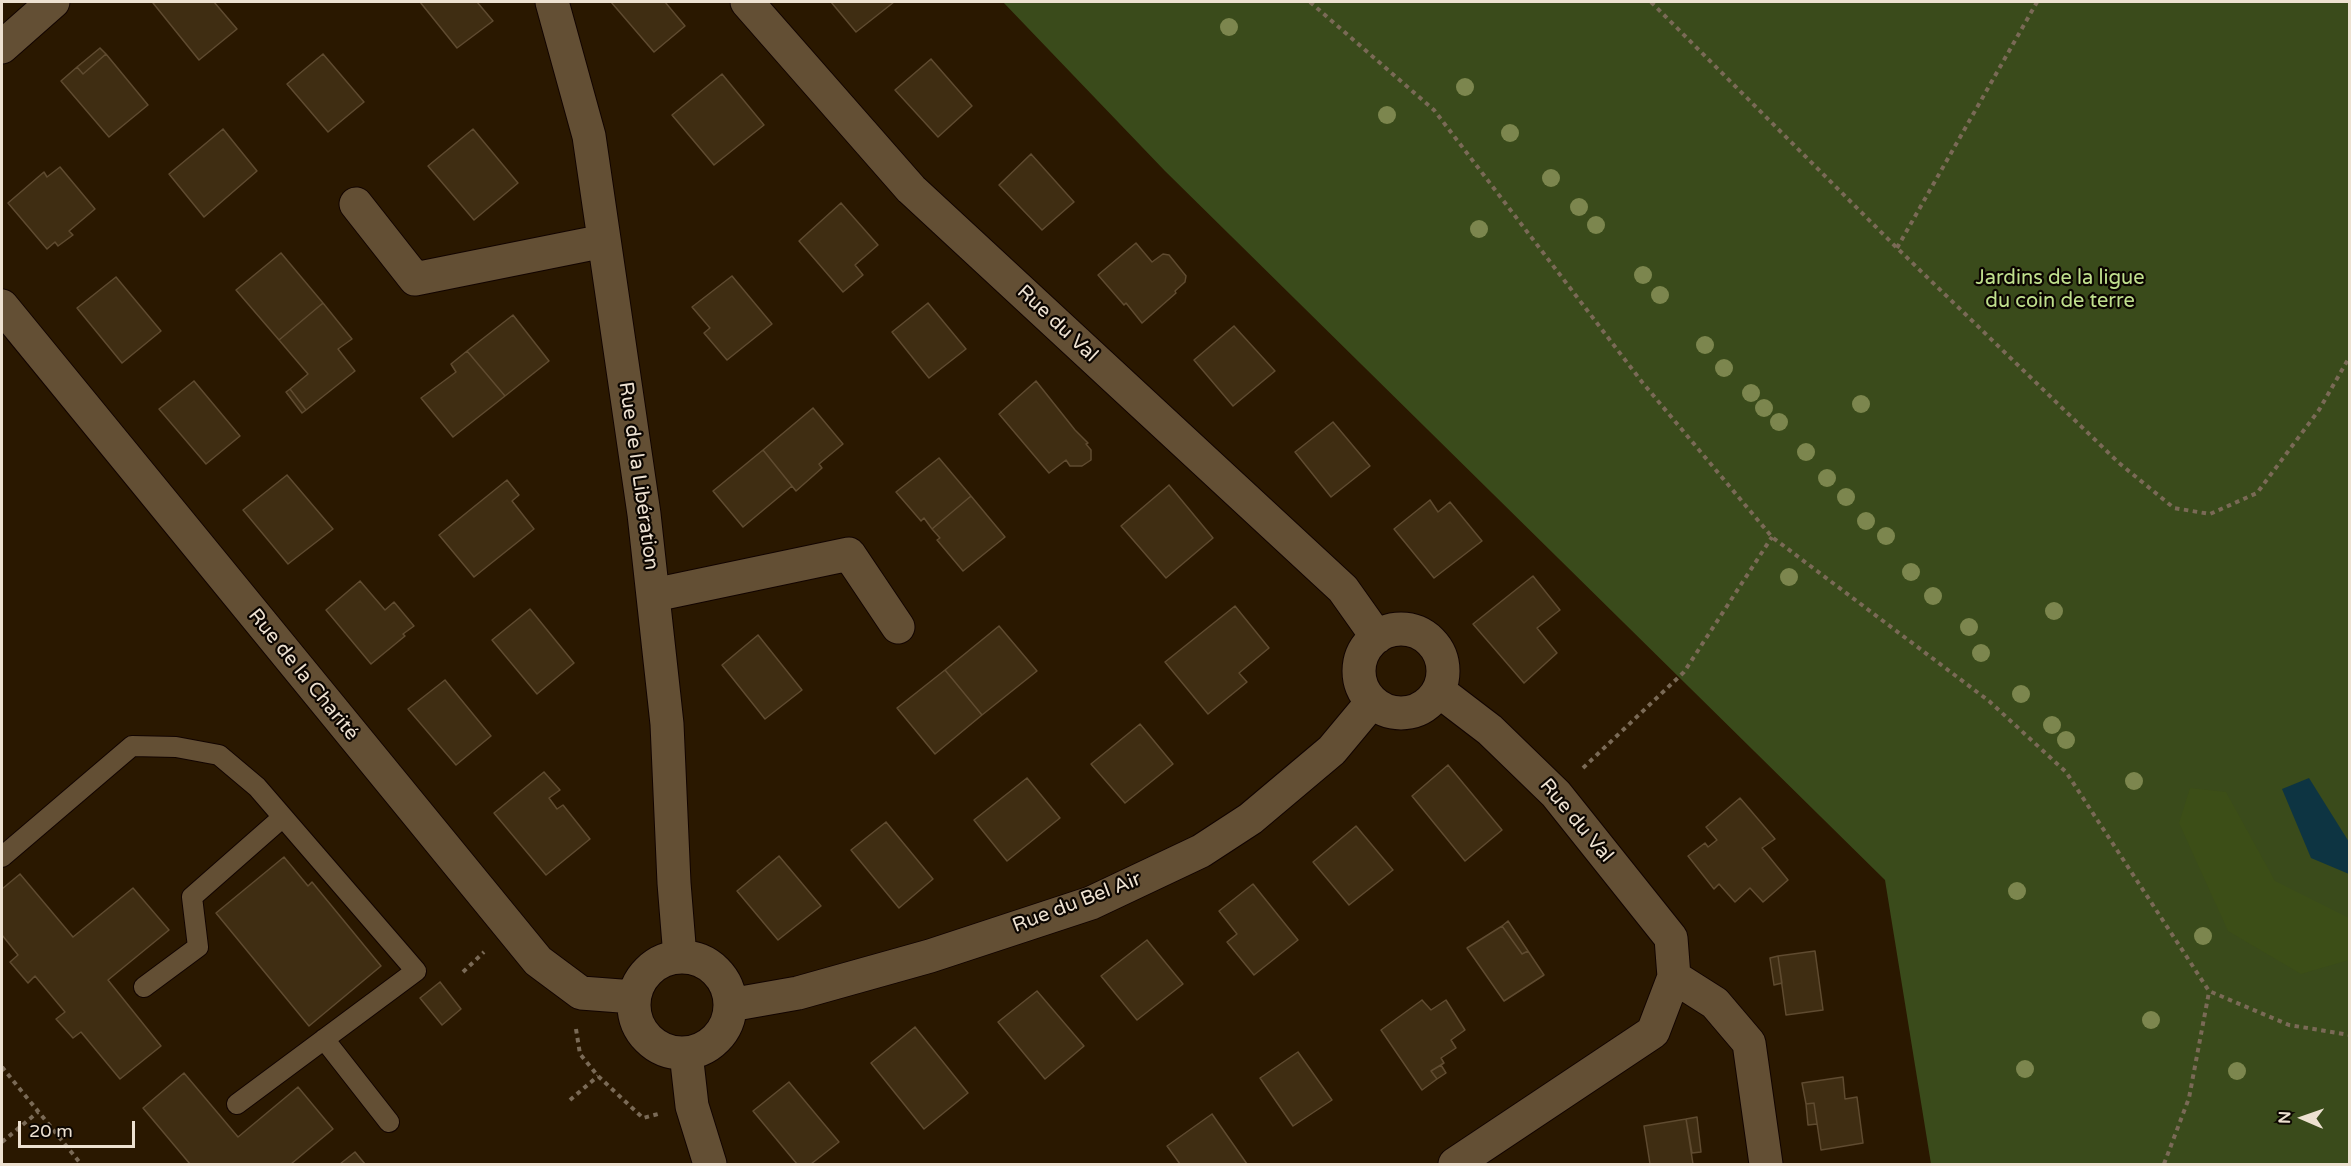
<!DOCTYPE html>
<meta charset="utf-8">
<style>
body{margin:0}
#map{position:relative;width:2351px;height:1166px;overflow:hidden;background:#2a1800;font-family:"Varela Round",sans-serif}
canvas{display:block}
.frame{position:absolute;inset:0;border:3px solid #ede1d1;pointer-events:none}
.north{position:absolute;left:2273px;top:1088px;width:60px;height:60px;-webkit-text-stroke:4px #0c0601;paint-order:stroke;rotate:272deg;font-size:16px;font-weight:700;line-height:24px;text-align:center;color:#ede1d1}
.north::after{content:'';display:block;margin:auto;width:21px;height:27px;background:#ede1d1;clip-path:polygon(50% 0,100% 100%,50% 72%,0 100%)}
.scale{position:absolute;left:18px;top:1121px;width:117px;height:27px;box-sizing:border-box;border:3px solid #ede1d1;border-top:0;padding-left:8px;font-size:18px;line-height:21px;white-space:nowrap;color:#ede1d1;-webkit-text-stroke:4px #0c0601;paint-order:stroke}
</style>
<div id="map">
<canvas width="2351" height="1166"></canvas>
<div class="frame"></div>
<div class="north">N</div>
<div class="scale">20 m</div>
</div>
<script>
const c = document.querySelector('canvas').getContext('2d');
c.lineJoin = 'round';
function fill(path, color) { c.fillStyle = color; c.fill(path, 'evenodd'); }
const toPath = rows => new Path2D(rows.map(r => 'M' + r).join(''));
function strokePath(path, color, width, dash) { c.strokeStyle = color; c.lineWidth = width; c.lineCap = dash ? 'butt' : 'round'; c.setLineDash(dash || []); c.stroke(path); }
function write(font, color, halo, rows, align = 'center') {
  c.font = font + ' "Varela Round",sans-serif'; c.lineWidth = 4.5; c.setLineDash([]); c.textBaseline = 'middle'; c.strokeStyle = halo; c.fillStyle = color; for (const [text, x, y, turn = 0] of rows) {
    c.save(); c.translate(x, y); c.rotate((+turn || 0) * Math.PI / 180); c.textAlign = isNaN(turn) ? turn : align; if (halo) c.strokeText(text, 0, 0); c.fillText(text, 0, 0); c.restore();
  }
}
const green = toPath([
 [1003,2,2349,2,2349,1164,1931,1164,1885,880,1165,171]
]);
const forest = toPath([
 [2190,788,2226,792,2275,881,2349,918,2349,960,2301,974,2228,931,2179,823]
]);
const water = toPath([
 [2309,778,2349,842,2349,874,2311,858,2282,789]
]);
const building = toPath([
 [155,2,214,2,237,29,199,60,153,3,155,2],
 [420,2,477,2,493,21,457,48,420,2],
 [611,2,665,2,685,26,654,52,611,2],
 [831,2,894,2,856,32,831,2],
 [100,48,106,54,83,74,77,67,100,48],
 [106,54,148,105,109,137,61,81,77,67,83,74,106,54],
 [323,54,364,102,328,132,287,84,323,54],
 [931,59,972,106,938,137,895,90,931,59],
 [722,74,764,125,714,165,672,115,722,74],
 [223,129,257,171,204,217,169,174,223,129],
 [473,129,518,183,474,220,428,166,473,129],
 [1031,154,1074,202,1042,230,999,185,1031,154],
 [60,167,95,209,69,231,73,235,58,246,55,242,47,249,8,203,44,172,47,177,60,167],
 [841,203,878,245,855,265,863,275,843,292,799,241,841,203],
 [1136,243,1152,262,1163,254,1169,255,1186,276,1185,282,1175,291,1176,293,1142,323,1126,303,1124,305,1098,275,1136,243],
 [281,253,323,303,279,340,236,290,281,253],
 [732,276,772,324,727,360,704,333,710,328,692,307,732,276],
 [116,277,161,331,122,363,77,308,116,277],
 [323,303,352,339,338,349,355,371,306,410,290,389,308,374,279,340,323,303],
 [928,303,966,349,929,378,892,332,928,303],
 [513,315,549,361,505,396,467,351,513,315],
 [1234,326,1275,371,1233,406,1194,360,1234,326],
 [467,351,505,396,453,437,421,398,456,372,451,364,467,351],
 [194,381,240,436,206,464,159,409,194,381],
 [1036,381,1075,430,1088,443,1086,444,1091,450,1091,460,1082,466,1070,466,1066,460,1049,473,999,414,1036,381],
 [290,389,306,410,302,413,286,392,290,389],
 [813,408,843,444,819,464,822,468,796,491,763,450,813,408],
 [1333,422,1370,466,1331,497,1295,452,1333,422],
 [763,450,792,486,743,527,713,491,763,450],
 [939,458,971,496,932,529,924,518,921,521,896,492,939,458],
 [287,475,333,529,288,564,243,510,287,475],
 [507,480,519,495,512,501,534,529,474,577,439,535,507,480],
 [1169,485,1213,538,1166,578,1121,526,1169,485],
 [971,496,1005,537,963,571,937,540,940,538,932,529,971,496],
 [1430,500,1438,512,1450,502,1482,541,1434,578,1394,529,1430,500],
 [1533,576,1560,610,1537,628,1557,653,1524,683,1473,624,1533,576],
 [360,581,385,610,394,602,414,626,403,634,405,636,371,664,326,610,360,581],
 [1235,606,1269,648,1239,673,1247,682,1208,714,1165,662,1235,606],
 [530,609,574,663,537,694,492,640,530,609],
 [999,626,1037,671,982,715,945,670,999,626],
 [758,635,802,690,765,719,722,665,758,635],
 [945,670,982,715,935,754,897,708,945,670],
 [445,680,491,736,456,765,408,709,445,680],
 [1140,724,1173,764,1125,803,1091,764,1140,724],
 [1448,765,1502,830,1465,861,1412,796,1448,765],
 [544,772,560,790,549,798,557,809,563,805,590,839,546,875,494,813,544,772],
 [1027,778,1060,818,1007,861,974,820,1027,778],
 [1740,798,1775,839,1762,848,1788,880,1763,902,1750,888,1735,902,1719,884,1714,889,1688,856,1705,843,1708,847,1717,840,1706,827,1740,798],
 [886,822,933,879,899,908,851,850,886,822],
 [1356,826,1393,870,1349,905,1313,862,1356,826],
 [779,856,821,906,778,940,737,891,779,856],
 [284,857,308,886,312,882,381,966,309,1026,216,913,284,857],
 [20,874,73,937,133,888,169,930,108,980,161,1046,120,1079,81,1032,73,1038,56,1019,65,1012,35,976,28,983,10,962,18,955,2,935,2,889,20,874],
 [1253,884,1298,940,1254,975,1227,942,1237,934,1219,911,1253,884],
 [1508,921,1528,951,1522,954,1502,926,1508,921],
 [1502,926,1522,954,1528,951,1544,975,1504,1001,1467,948,1502,926],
 [1147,940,1183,984,1137,1020,1101,976,1147,940],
 [1815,951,1823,1010,1786,1015,1778,956,1815,951],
 [1778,956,1782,983,1774,985,1770,958,1778,956],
 [440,982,461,1009,442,1025,420,998,440,982],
 [1037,991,1084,1046,1045,1079,998,1022,1037,991],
 [1422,1000,1431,1010,1446,1000,1465,1030,1451,1040,1456,1048,1441,1058,1444,1063,1431,1071,1437,1079,1422,1090,1381,1030,1422,1000],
 [915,1027,968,1093,924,1129,871,1063,915,1027],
 [1298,1052,1332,1100,1293,1126,1260,1078,1298,1052],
 [1441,1065,1446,1073,1437,1079,1431,1071,1441,1065],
 [184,1073,238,1137,298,1087,333,1129,291,1164,190,1164,143,1108,184,1073],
 [1843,1077,1845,1099,1857,1097,1863,1143,1821,1150,1814,1103,1806,1104,1802,1083,1843,1077],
 [789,1082,839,1142,811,1164,797,1164,753,1111,789,1082],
 [1814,1103,1817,1124,1808,1125,1806,1104,1814,1103],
 [1212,1114,1247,1164,1180,1164,1167,1146,1212,1114],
 [1697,1117,1701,1152,1692,1153,1686,1119,1697,1117],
 [1686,1119,1693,1164,1650,1164,1644,1126,1686,1119],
 [355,1152,365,1164,340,1164,355,1152]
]);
const path = toPath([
 [1310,2,1434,110,1642,382,1772,537,1989,701,2066,772,2209,991,2289,1025,2350,1035],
 [1651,2,1897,248,2119,463,2174,508,2210,514,2257,493,2319,410,2350,356],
 [1897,248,2037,2],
 [1583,768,1684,672,1772,537],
 [463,972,484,952],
 [576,1029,580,1054,598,1076,643,1118,658,1114],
 [2,1067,81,1164],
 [570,1100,598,1076],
 [2,1142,38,1112],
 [2164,1164,2189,1098,2209,992]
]);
const service = toPath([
 [2,857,132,746,176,747,219,755,257,787,416,971,237,1104],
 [144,987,198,947,192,897,283,817],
 [324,1039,389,1122]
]);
const minor = toPath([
 [552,2,589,136,644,514,667,724,674,883,680,957],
 [747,2,911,189,1343,589,1377,637],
 [2,47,53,2],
 [356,204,415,279,604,241],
 [2,306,538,961,581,993,634,997],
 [654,595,849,554,898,627],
 '1359 671a42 42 0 1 1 84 0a42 42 0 1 1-84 0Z',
 [1439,691,1490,730,1556,794,1671,938,1674,977,1715,1003,1749,1043,1766,1164],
 '634 1005a48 48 0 1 1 96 0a48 48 0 1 1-96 0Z',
 [730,1005,798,993,930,956,1091,903,1201,851,1250,819,1332,750,1372,702],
 [686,1053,692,1106,710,1164],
 [1455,1164,1653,1032,1674,977]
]);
const trees = [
 [1229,27],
 [1465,87],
 [1387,115],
 [1510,133],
 [1551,178],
 [1579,207],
 [1596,225],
 [1479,229],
 [1643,275],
 [1660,295],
 [1705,345],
 [1724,368],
 [1751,393],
 [1861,404],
 [1764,408],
 [1779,422],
 [1806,452],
 [1827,478],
 [1846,497],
 [1866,521],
 [1886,536],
 [1911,572],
 [1789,577],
 [1933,596],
 [2054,611],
 [1969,627],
 [1981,653],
 [2021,694],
 [2052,725],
 [2066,740],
 [2134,781],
 [2017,891],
 [2203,936],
 [2151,1020],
 [2025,1069],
 [2237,1071]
];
const parkNames = [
 ["Jardins de la ligue",2060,279],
 ["du coin de terre",2060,302]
];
const streetNames = [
 ["Rue du Val",1057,324,43],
 ["Rue de la Libération",638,476,82],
 ["Rue de la Charité",303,675,51],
 ["Rue du Val",1576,821,50],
 ["Rue du Bel Air",1077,903,-21]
];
fill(green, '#3a4b1b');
fill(forest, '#3c4e17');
fill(water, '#0d3442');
fill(building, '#3f2d12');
strokePath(building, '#5f4b30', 1.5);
strokePath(service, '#120400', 22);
strokePath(minor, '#120400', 35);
strokePath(path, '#7a6a56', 4, [4.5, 4.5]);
strokePath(service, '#634f34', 20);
strokePath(minor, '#634f34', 33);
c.fillStyle = '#7c864e';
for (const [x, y] of trees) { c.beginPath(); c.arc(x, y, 9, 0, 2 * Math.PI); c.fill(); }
write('20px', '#c0e08d', '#0c0601', parkNames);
write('20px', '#ede1d1', '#0c0601', streetNames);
</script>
